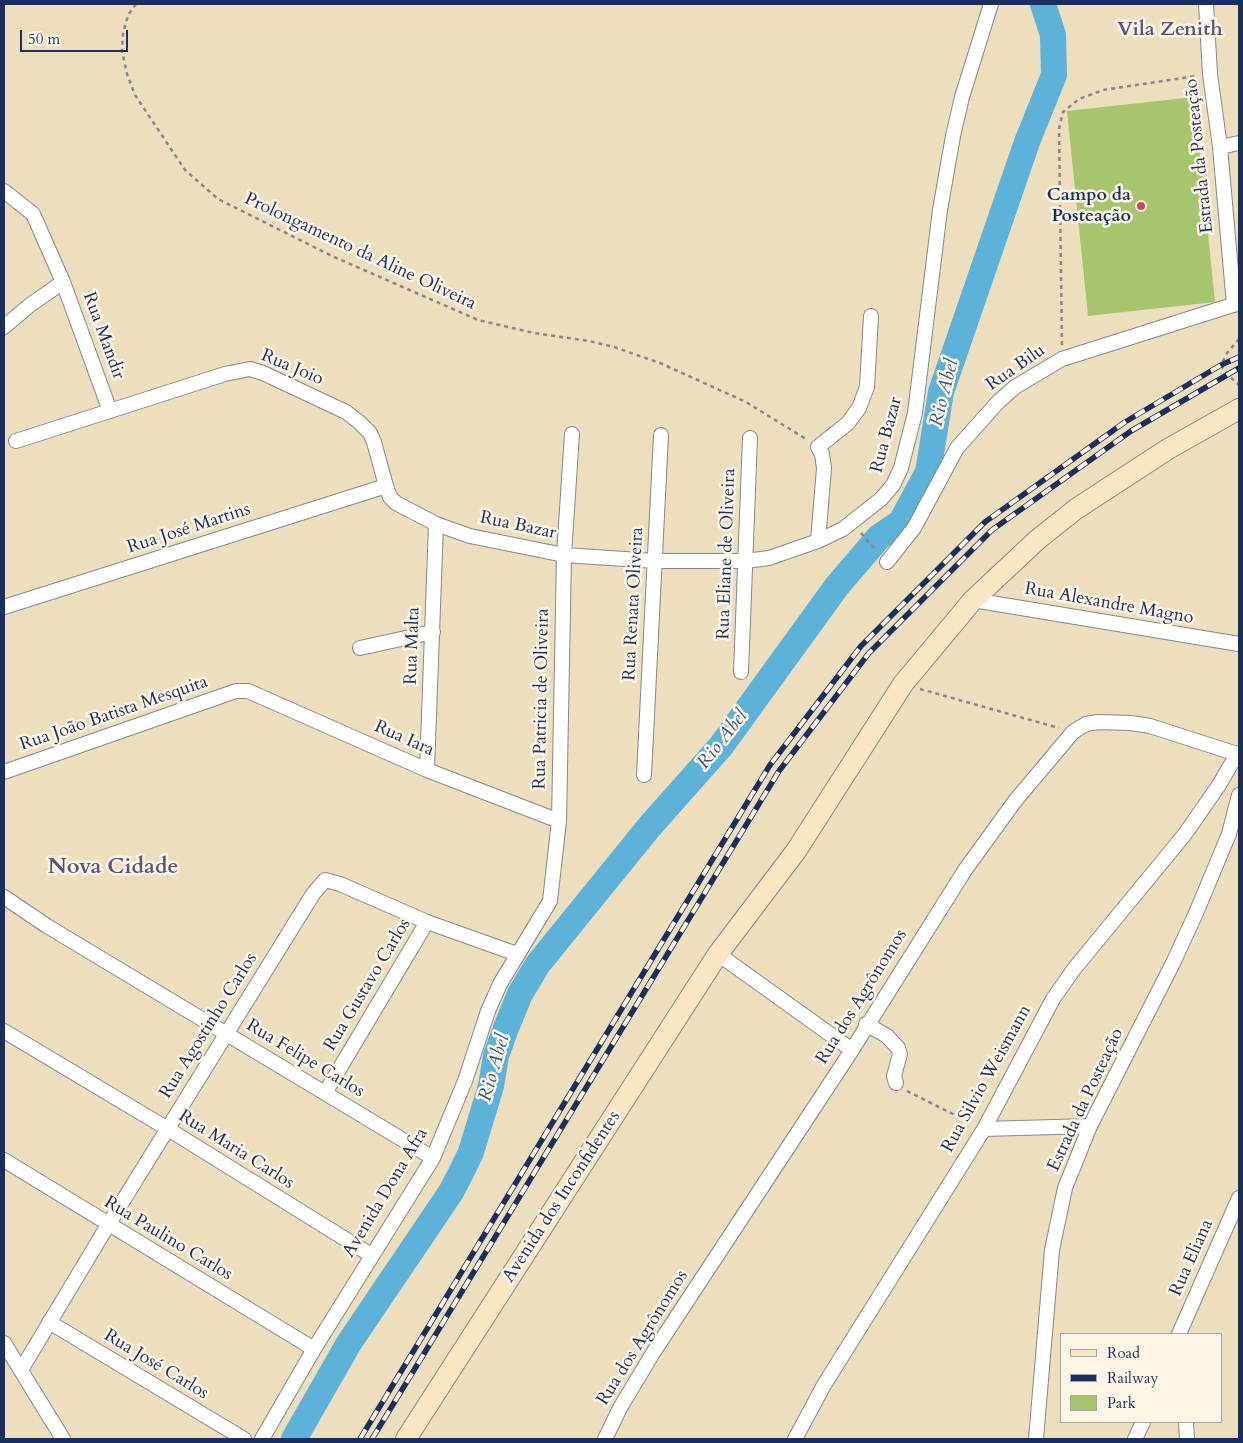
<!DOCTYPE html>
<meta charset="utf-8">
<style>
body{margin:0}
#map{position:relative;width:1243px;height:1443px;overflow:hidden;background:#eddfbd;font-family:Cardo,serif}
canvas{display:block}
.frame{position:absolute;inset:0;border:5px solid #1b2f5e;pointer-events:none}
.legend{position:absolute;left:1060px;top:1333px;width:162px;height:90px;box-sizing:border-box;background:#fcf5e5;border:1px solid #a2a6af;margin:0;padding:6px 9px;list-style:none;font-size:15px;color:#1b2f5e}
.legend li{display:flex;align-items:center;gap:10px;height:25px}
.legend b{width:25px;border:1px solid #a2a6af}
.scale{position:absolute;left:20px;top:30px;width:108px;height:22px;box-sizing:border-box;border:2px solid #1b2f5e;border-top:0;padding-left:6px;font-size:15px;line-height:18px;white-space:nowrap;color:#1b2f5e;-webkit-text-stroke:4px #fcf5e5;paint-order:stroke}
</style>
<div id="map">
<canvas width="1243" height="1443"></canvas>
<div class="frame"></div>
<ul class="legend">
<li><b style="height:6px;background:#fbe6c3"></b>Road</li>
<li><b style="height:6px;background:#1b2f5e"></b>Railway</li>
<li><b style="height:14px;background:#a6c56c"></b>Park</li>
</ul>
<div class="scale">50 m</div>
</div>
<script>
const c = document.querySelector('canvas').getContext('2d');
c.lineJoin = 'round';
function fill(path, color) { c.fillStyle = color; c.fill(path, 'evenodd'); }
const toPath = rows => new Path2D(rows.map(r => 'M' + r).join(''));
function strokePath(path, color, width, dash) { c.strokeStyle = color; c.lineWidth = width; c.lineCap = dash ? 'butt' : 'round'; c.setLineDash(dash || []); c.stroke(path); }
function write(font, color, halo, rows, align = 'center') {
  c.font = font + ' Cardo,serif'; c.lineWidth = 5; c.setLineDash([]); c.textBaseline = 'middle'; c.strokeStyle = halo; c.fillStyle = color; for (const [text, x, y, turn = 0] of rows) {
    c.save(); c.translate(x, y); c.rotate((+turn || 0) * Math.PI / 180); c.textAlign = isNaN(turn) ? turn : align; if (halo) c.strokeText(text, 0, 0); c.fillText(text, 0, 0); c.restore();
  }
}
const green = toPath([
 [1194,97,1215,302,1088,316,1067,111]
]);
const river = toPath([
 [294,1439,349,1343,451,1192,462,1171,471,1152,491,1086,496,1056,506,1028,520,994,538,964,650,826,721,746,837,586,879,537,901,522,928,472,941,392,1027,142,1054,75,1053,35,1043,4]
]);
const path = toPath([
 [136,4,128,15,123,34,122,51,127,74,135,95,185,170,218,199,332,256,478,320,534,333,589,341,614,347,660,363,746,402,806,439],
 [1239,339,1227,353,1221,365,1227,374,1239,385],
 [1062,345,1059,129,1063,112,1079,99,1103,90,1196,76],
 [861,533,877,551],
 [920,689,1059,728],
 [907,1091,971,1123]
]);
const street = toPath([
 [1206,4,1210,74,1220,147,1234,305],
 [1220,147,1239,143],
 [4,191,33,214,63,282,110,411],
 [4,327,30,305,63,282],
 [16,441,225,374,250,369,263,373,346,412,359,422,370,433,374,442,386,486,390,497,396,503,436,524,470,536,564,555,655,561,745,561,769,558,818,541,843,529,881,499,893,485,901,468,915,413,940,210,953,136,962,97,991,4],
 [818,541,824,468,822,454,818,447,848,423,859,408,867,387,871,316],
 [887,562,914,528,957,448,998,402,1015,387,1062,359,1239,303],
 [973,600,1239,644],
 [4,607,386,486],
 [360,648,433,632],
 [741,672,750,438],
 [427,770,436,524],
 [4,772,236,691,248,691,427,770,559,821],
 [644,775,661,435],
 [4,897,47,926,433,1158],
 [718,954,852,1050],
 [866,1024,887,1036,898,1048,900,1054,894,1076,896,1083],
 [4,1031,168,1129,371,1255],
 [325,1093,427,922],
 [984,1129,1090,1126],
 [4,1160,314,1349],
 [49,1322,244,1439],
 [1179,1334,1239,1198],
 [4,1343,63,1439],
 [21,1370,108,1225,313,894,325,880,340,884,427,922,517,954],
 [1186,1422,1187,1439],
 [262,1439,314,1349,433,1158,465,1081,488,1011,500,984,550,901,559,821,564,555,572,434],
 [605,1439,620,1408,653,1353,852,1050,965,870,1015,801,1073,732,1086,724,1098,722,1131,723,1150,726,1237,754,1239,753],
 [795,1439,824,1385,984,1129,1053,999,1074,969,1185,834,1219,785,1237,754],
 [1036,1439,1052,1250,1065,1188,1090,1126,1173,963,1196,913,1229,834,1239,795],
 [1135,1439,1143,1422]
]);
const secondary = toPath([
 [406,1439,718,954,796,851,903,684,973,600,1037,540,1076,509,1168,449,1239,409]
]);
const rail = toPath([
 [360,1439,770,765,861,646,985,522,1125,422,1221,365,1239,357],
 [372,1439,779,771,869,653,992,530,1131,431,1239,368]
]);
const markers = [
 [1141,206,5,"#d1495b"]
];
const streetNames = [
 ["Estrada da Posteação",1200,156,-96],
 ["Prolongamento da Aline Oliveira",360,252,25],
 ["Rua Mandir",103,336,70],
 ["Rua Joio",292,368,23],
 ["Rua Bilu",1016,368,-35],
 ["Rua Bazar",887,435,-75],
 ["Rua Bazar",518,526,12],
 ["Rua José Martins",189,529,-18],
 ["Rua Eliane de Oliveira",727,554,-88],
 ["Rua Renata Oliveira",634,604,-87],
 ["Rua Alexandre Magno",1109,604,10],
 ["Rua Malta",413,646,-88],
 ["Rua Patricia de Oliveira",542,699,-89],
 ["Rua João Batista Mesquita",114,714,-19],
 ["Rua Iara",404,739,24],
 ["Rua Gustavo Carlos",368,985,-59],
 ["Rua dos Agrônomos",862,997,-58],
 ["Rua Agostinho Carlos",209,1026,-58],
 ["Rua Felipe Carlos",305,1059,31],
 ["Rua Silvio Weismann",987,1079,-61],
 ["Estrada da Posteação",1086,1100,-65],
 ["Rua Maria Carlos",236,1150,32],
 ["Avenida Dona Afra",386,1193,-59],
 ["Avenida dos Inconfidentes",562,1197,-57],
 ["Rua Paulino Carlos",168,1239,31],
 ["Rua Eliana",1192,1258,-66],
 ["Rua dos Agrônomos",643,1338,-58],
 ["Rua José Carlos",156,1365,31]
];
const poiNames = [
 ["Campo da",1131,196],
 ["Posteação",1131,217]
];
const waterNames = [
 ["Rio Abel",945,393,-76],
 ["Rio Abel",723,740,-52],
 ["Rio Abel",495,1068,-74]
];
const quarterNames = [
 ["Vila Zenith",1170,30]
];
const districtNames = [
 ["Nova Cidade",113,868]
];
fill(green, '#a6c56c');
strokePath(river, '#5db2da', 26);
strokePath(street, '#84878e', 16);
strokePath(secondary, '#84878e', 22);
strokePath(path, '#84878e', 2.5, [4, 4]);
strokePath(street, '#fff', 14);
strokePath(secondary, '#fbe6c3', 20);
strokePath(rail, '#1b2f5e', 5.5);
strokePath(rail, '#fcf5e5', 4, [11]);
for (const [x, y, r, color] of markers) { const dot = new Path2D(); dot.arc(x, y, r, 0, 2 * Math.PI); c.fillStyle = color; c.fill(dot); strokePath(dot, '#fcf5e5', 2); }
write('18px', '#1b2f5e', '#fcf5e5', streetNames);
write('bold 18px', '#1b2f5e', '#fcf5e5', poiNames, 'right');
write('italic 19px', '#2f5683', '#fcf5e5', waterNames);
write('bold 20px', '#5c547c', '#fcf5e5', quarterNames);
write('bold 22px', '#5c547c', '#fcf5e5', districtNames);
</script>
